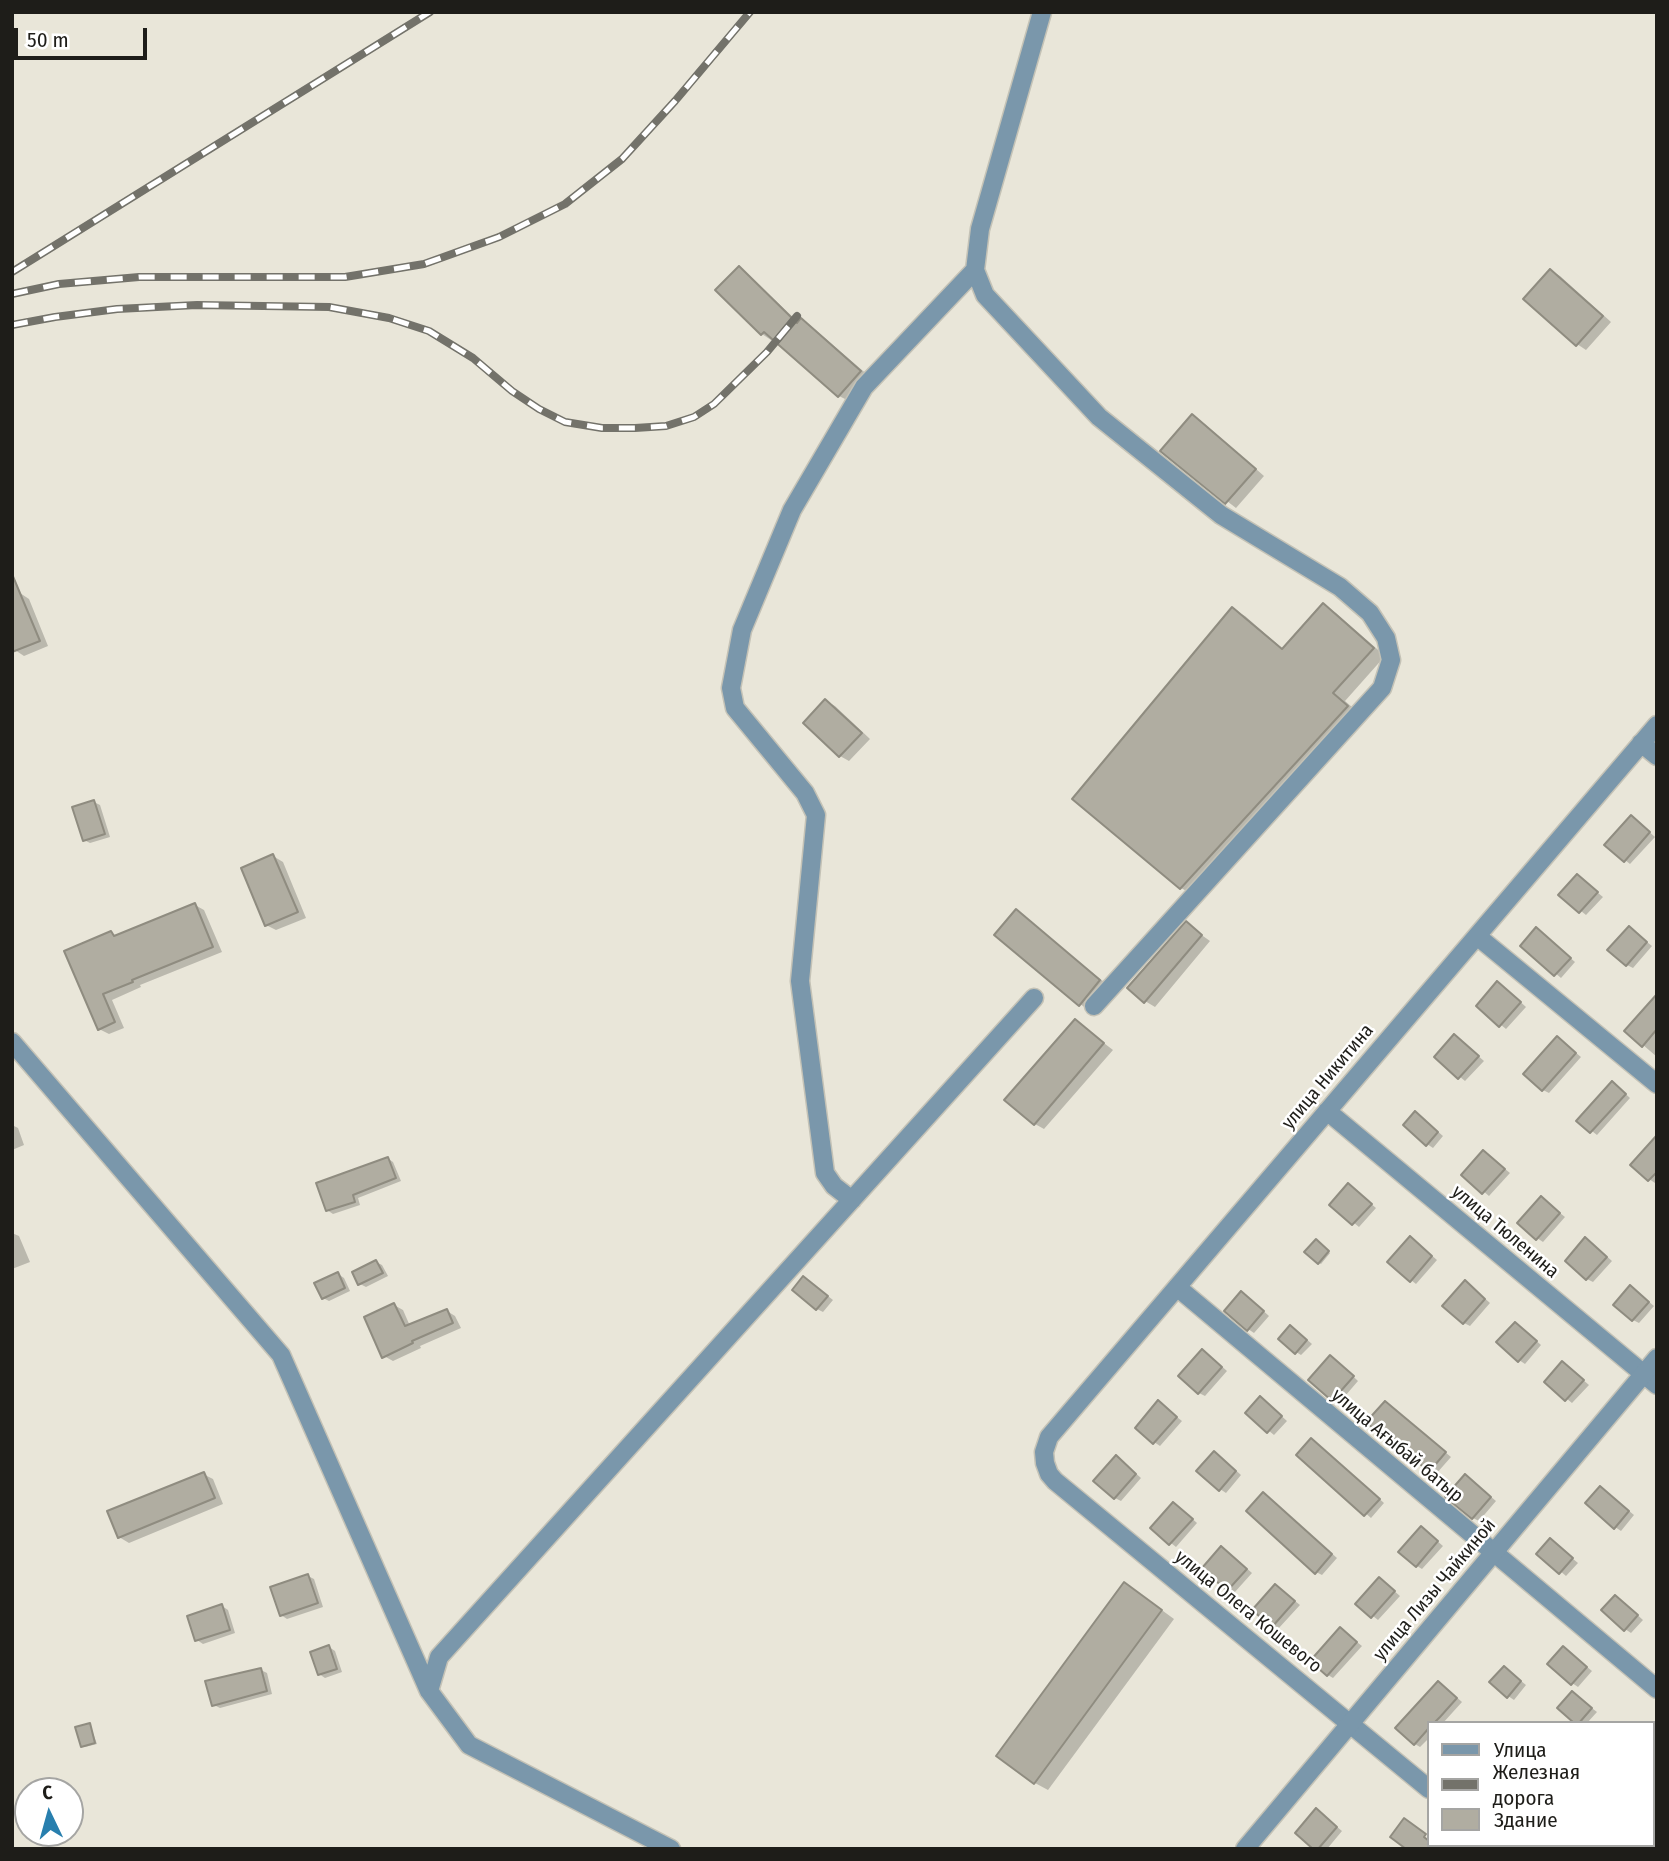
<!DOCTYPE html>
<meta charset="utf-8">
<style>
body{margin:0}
#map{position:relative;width:1669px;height:1861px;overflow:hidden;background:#e9e6d9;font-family:"Fira Sans Condensed",sans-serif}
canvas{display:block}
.frame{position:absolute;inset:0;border:14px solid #1e1d19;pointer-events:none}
.legend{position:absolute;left:1427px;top:1721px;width:228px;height:126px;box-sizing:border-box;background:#fff;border:2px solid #a5a5a3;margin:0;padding:9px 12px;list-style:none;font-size:21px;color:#1e1d19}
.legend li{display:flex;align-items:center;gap:14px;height:35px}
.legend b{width:35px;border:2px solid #a5a5a3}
.north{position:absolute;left:14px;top:1777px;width:70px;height:70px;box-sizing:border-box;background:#fff;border:2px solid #a5a5a3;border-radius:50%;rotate:355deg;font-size:19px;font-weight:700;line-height:28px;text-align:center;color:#1e1d19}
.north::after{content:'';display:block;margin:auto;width:24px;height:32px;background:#287fae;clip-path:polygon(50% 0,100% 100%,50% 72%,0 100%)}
.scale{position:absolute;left:14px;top:28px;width:133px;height:32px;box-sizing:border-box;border:4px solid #1e1d19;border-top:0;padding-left:9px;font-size:21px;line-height:24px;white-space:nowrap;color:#1e1d19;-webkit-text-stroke:5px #fff;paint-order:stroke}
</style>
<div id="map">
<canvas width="1669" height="1861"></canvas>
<div class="frame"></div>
<ul class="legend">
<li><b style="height:9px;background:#7a97ab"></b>Улица</li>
<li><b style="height:9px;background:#73726a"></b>Железная дорога</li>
<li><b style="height:19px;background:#b0ada1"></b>Здание</li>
</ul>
<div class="north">С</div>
<div class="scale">50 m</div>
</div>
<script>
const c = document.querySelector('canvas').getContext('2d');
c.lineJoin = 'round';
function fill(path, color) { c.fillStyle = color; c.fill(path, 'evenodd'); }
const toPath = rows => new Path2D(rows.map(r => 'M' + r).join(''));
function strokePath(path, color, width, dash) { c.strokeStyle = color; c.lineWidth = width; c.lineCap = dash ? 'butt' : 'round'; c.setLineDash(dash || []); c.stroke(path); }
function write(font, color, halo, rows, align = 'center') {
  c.font = font + ' "Fira Sans Condensed",sans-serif'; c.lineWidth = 5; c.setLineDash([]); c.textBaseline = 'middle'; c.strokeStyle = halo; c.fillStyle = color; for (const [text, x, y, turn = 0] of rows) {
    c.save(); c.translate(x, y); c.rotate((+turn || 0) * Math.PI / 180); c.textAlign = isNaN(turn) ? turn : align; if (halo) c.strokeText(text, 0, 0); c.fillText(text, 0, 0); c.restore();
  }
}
const shadow = toPath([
 [739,268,748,274,799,323,802,320,811,326,870,377,849,401,839,396,773,338,771,340,762,334],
 [1551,271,1560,276,1611,322,1586,350,1577,344],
 [1192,416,1202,422,1264,476,1236,508,1162,451],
 [20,593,29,599,48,646,24,656,15,650],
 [1323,605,1336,613,1385,656,1345,701,1360,714,1194,895,1181,888,1075,798,1232,609,1245,616,1284,650],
 [826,701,835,706,870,739,849,761,840,756],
 [94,802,100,805,110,837,90,843,84,840],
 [1637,821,1655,837,1630,864,1625,860],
 [273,856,283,862,306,918,276,930,266,925],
 [1577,876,1603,897,1586,915,1561,895],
 [195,905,204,910,222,952,140,985,141,987,112,1000,124,1028,109,1034,99,1029,66,952,111,933,117,936],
 [1016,911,1109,986,1089,1010,1080,1004],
 [1186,924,1210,941,1155,1007,1145,1001],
 [1629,928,1652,946,1633,968,1627,965],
 [1542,933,1575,962,1561,978,1522,945],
 [1504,987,1526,1007,1506,1029,1478,1006],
 [1657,1006,1657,1057,1627,1031],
 [1075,1021,1113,1050,1044,1129,1035,1124],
 [1558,1038,1581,1057,1549,1093,1543,1090],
 [1460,1040,1484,1061,1465,1081,1436,1057],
 [1618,1087,1630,1098,1597,1135,1579,1121],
 [1421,1117,1443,1136,1433,1148,1427,1144],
 [12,1125,18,1128,24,1145,12,1150],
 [1657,1137,1657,1181,1655,1183,1649,1179],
 [1484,1152,1510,1173,1489,1196,1464,1175],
 [387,1158,393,1162,401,1181,358,1198,360,1205,333,1214,327,1210],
 [1349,1185,1376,1208,1359,1227,1332,1205],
 [1541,1198,1565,1217,1543,1242,1537,1238],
 [12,1233,19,1236,30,1262,12,1269],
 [1416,1242,1437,1260,1416,1284,1411,1280],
 [1318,1243,1330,1253,1321,1264,1319,1263],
 [1592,1243,1612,1261,1593,1282,1587,1279],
 [376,1262,382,1265,388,1276,366,1287,360,1284],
 [338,1274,344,1278,350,1291,329,1301,323,1298],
 [810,1282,833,1300,823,1312,817,1309],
 [1471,1286,1490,1303,1470,1326,1464,1323],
 [1631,1287,1654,1306,1639,1323,1633,1320],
 [1248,1297,1269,1316,1254,1333,1248,1329],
 [394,1305,403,1310,410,1326,447,1311,455,1316,461,1328,420,1346,421,1348,393,1361,384,1356],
 [1521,1327,1541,1345,1525,1364,1519,1360],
 [1296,1330,1312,1344,1301,1355,1296,1352],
 [1208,1354,1227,1371,1205,1396,1199,1393],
 [1337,1361,1358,1381,1339,1403,1333,1400],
 [1568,1367,1589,1385,1572,1403,1546,1382],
 [1266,1402,1287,1421,1274,1435,1247,1413],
 [1159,1403,1182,1421,1160,1446,1154,1442],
 [1391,1407,1451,1457,1436,1474,1400,1444,1398,1446,1392,1443,1369,1422],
 [1318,1444,1384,1503,1371,1518,1299,1455],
 [1220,1456,1241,1475,1226,1493,1220,1489],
 [1122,1461,1141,1478,1121,1501,1115,1498],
 [203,1474,213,1479,223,1504,129,1543,119,1537],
 [1466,1476,1496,1501,1479,1521,1473,1518],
 [1601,1488,1634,1515,1621,1531,1615,1527],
 [1269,1498,1337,1558,1322,1575,1316,1572],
 [1179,1507,1197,1523,1176,1547,1152,1528],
 [1422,1528,1443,1546,1422,1569,1417,1566],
 [1550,1540,1578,1563,1566,1576,1539,1553],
 [1228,1552,1252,1573,1234,1593,1228,1590],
 [308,1576,314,1579,323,1607,287,1619,281,1615],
 [1385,1583,1400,1596,1378,1620,1358,1604],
 [1276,1586,1300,1605,1278,1629,1273,1626],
 [1137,1592,1174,1619,1048,1790,1035,1783],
 [1621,1600,1643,1620,1631,1633,1625,1629],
 [222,1606,228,1610,235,1633,203,1644,197,1640],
 [1340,1629,1362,1646,1333,1678,1328,1675],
 [329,1647,335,1651,342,1672,325,1678,319,1674],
 [1564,1648,1592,1671,1578,1687,1572,1683],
 [1505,1668,1526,1685,1514,1700,1508,1696],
 [261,1670,267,1673,272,1694,220,1708,214,1705],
 [1444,1686,1462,1702,1443,1723,1429,1723,1429,1738,1420,1747,1415,1744],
 [1572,1693,1597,1712,1587,1723,1576,1723],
 [90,1725,97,1744,85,1747,82,1746],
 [1655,1726,1657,1727,1657,1752,1653,1749],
 [1317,1810,1342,1831,1327,1849,1316,1849],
 [1530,1845,1578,1845,1582,1849,1534,1849]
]);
const building = toPath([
 [739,266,797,323,801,318,861,371,838,397,764,332,761,335,715,290,739,266],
 [1550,269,1603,316,1576,346,1523,299,1550,269],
 [1192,414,1256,469,1225,504,1160,451,1192,414],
 [12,574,40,641,12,652,12,574],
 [1323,603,1374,648,1333,693,1348,706,1180,889,1072,799,1232,607,1282,649,1323,603],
 [825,699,862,733,839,757,803,723,825,699],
 [94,800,105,834,83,841,72,807,94,800],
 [1631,815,1650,832,1624,862,1604,845,1631,815],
 [273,854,298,912,265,926,241,868,273,854],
 [1577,874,1598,892,1579,913,1558,895,1577,874],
 [195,903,213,947,132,980,133,982,103,994,115,1022,98,1030,64,951,111,931,114,936,195,903],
 [1016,909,1100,980,1079,1006,994,935,1016,909],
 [1186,921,1202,935,1144,1003,1127,988,1186,921],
 [1629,926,1647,942,1626,966,1607,950,1629,926],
 [1536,927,1571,958,1554,976,1520,946,1536,927],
 [1497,981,1521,1002,1499,1027,1476,1006,1497,981],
 [1657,994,1657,1029,1642,1047,1624,1031,1657,994],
 [1075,1019,1104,1043,1034,1125,1004,1100,1075,1019],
 [1454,1034,1479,1056,1458,1079,1434,1057,1454,1034],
 [1557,1036,1576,1053,1542,1091,1523,1074,1557,1036],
 [1612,1081,1626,1094,1590,1133,1576,1121,1612,1081],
 [1415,1111,1438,1132,1426,1146,1403,1125,1415,1111],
 [1657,1135,1657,1172,1648,1181,1630,1165,1657,1135],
 [1483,1150,1505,1169,1482,1194,1461,1175,1483,1150],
 [388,1157,396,1178,353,1195,355,1202,326,1211,316,1183,388,1157],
 [1348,1183,1372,1204,1352,1225,1329,1205,1348,1183],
 [1541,1196,1560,1213,1536,1240,1517,1223,1541,1196],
 [1410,1236,1432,1256,1410,1282,1387,1262,1410,1236],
 [1585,1237,1607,1257,1586,1280,1565,1261,1585,1237],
 [1316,1239,1329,1251,1318,1264,1304,1252,1316,1239],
 [376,1260,383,1273,358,1285,352,1272,376,1260],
 [338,1272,345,1288,322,1299,314,1283,338,1272],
 [803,1276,828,1296,816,1310,792,1290,803,1276],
 [1465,1280,1485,1299,1463,1324,1442,1306,1465,1280],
 [1630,1285,1649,1302,1632,1321,1613,1305,1630,1285],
 [1241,1291,1264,1311,1247,1331,1224,1311,1241,1291],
 [394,1303,405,1326,447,1309,453,1323,412,1341,413,1343,382,1358,364,1317,394,1303],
 [1515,1322,1537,1341,1518,1362,1496,1342,1515,1322],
 [1290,1325,1307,1340,1295,1354,1278,1339,1290,1325],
 [1202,1349,1222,1367,1198,1394,1178,1376,1202,1349],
 [1330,1355,1354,1376,1332,1401,1308,1380,1330,1355],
 [1562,1361,1584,1380,1565,1401,1544,1382,1562,1361],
 [1260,1396,1282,1416,1267,1433,1245,1413,1260,1396],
 [1158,1400,1177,1417,1153,1444,1135,1428,1158,1400],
 [1385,1401,1446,1452,1429,1472,1394,1441,1391,1444,1366,1422,1385,1401],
 [1311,1438,1380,1499,1364,1516,1296,1455,1311,1438],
 [1214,1451,1236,1471,1219,1491,1196,1471,1214,1451],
 [1116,1455,1136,1474,1114,1499,1093,1481,1116,1455],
 [204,1472,215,1498,118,1538,107,1511,204,1472],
 [1465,1474,1491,1497,1472,1519,1445,1497,1465,1474],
 [1600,1486,1629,1511,1614,1529,1585,1503,1600,1486],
 [1263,1492,1332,1554,1315,1574,1246,1511,1263,1492],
 [1173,1502,1193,1519,1169,1545,1150,1528,1173,1502],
 [1421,1526,1438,1541,1416,1567,1398,1552,1421,1526],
 [1550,1538,1573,1558,1559,1574,1536,1554,1550,1538],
 [1221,1546,1247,1569,1227,1591,1202,1568,1221,1546],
 [308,1574,318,1603,280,1616,270,1587,308,1574],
 [1379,1577,1395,1591,1371,1618,1355,1604,1379,1577],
 [1124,1582,1162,1610,1034,1784,996,1756,1124,1582],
 [1275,1584,1295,1601,1272,1627,1252,1610,1275,1584],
 [1615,1595,1638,1615,1624,1631,1601,1610,1615,1595],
 [222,1604,230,1630,195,1641,187,1616,222,1604],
 [1340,1627,1357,1642,1327,1676,1310,1661,1340,1627],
 [329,1645,337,1669,318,1675,310,1652,329,1645],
 [1563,1646,1587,1667,1571,1685,1547,1664,1563,1646],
 [1504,1666,1521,1681,1507,1698,1489,1682,1504,1666],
 [261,1668,267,1691,212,1706,205,1681,261,1668],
 [1438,1681,1457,1698,1440,1717,1434,1723,1429,1723,1429,1728,1414,1745,1395,1728,1438,1681],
 [1572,1691,1592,1708,1579,1723,1574,1723,1557,1708,1572,1691],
 [90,1723,95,1743,81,1747,75,1727,90,1723],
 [1316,1808,1337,1827,1318,1849,1313,1849,1295,1833,1316,1808],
 [1404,1818,1426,1834,1424,1837,1429,1841,1429,1845,1435,1845,1440,1849,1406,1849,1390,1837,1404,1818]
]);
const minor = toPath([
 [1042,12,980,229,975,270,985,295,1099,417,1221,515,1340,587,1370,613,1386,638,1391,660,1382,688,1094,1006],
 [1641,743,1657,756],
 [1477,936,1657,1084],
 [12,1042,281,1355,429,1691,469,1745,671,1849],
 [1327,1111,1657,1385],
 [852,1200,834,1186,825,1173,800,981,816,815,805,793,735,708,731,688,742,630,792,510,864,387,975,270],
 [1177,1287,1657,1689],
 [429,1691,439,1657,1034,998],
 [1429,1789,1055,1481,1049,1474,1045,1463,1044,1452,1049,1437,1657,725],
 [1497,1845,1501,1849]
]);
const tertiary = toPath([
 [1245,1849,1657,1358]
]);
const rail = toPath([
 [12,272,430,12],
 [12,294,59,284,139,277,345,277,424,264,499,237,565,204,622,159,675,101,750,12],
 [12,325,55,317,117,309,197,305,329,307,389,318,429,331,473,358,512,391,539,409,565,422,602,428,635,428,666,426,694,417,714,404,767,352,797,316]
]);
const streetNames = [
 ["улица Никитина",1328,1077,-50],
 ["улица Тюленина",1505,1232,40],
 ["улица Ағыбай батыр",1397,1446,40],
 ["улица Лизы Чайкиной",1435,1590,-50],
 ["улица Олега Кошевого",1248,1612,39]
];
fill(shadow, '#0003');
fill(building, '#b0ada1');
strokePath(building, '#8f8c80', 2);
strokePath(minor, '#c4c2b6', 21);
strokePath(tertiary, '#c4c2b6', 21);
strokePath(minor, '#7a97ab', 18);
strokePath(tertiary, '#7a97ab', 18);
strokePath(rail, '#73726a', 8);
strokePath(rail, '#fff', 5, [16]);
write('19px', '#1e1d19', '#fff', streetNames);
</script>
